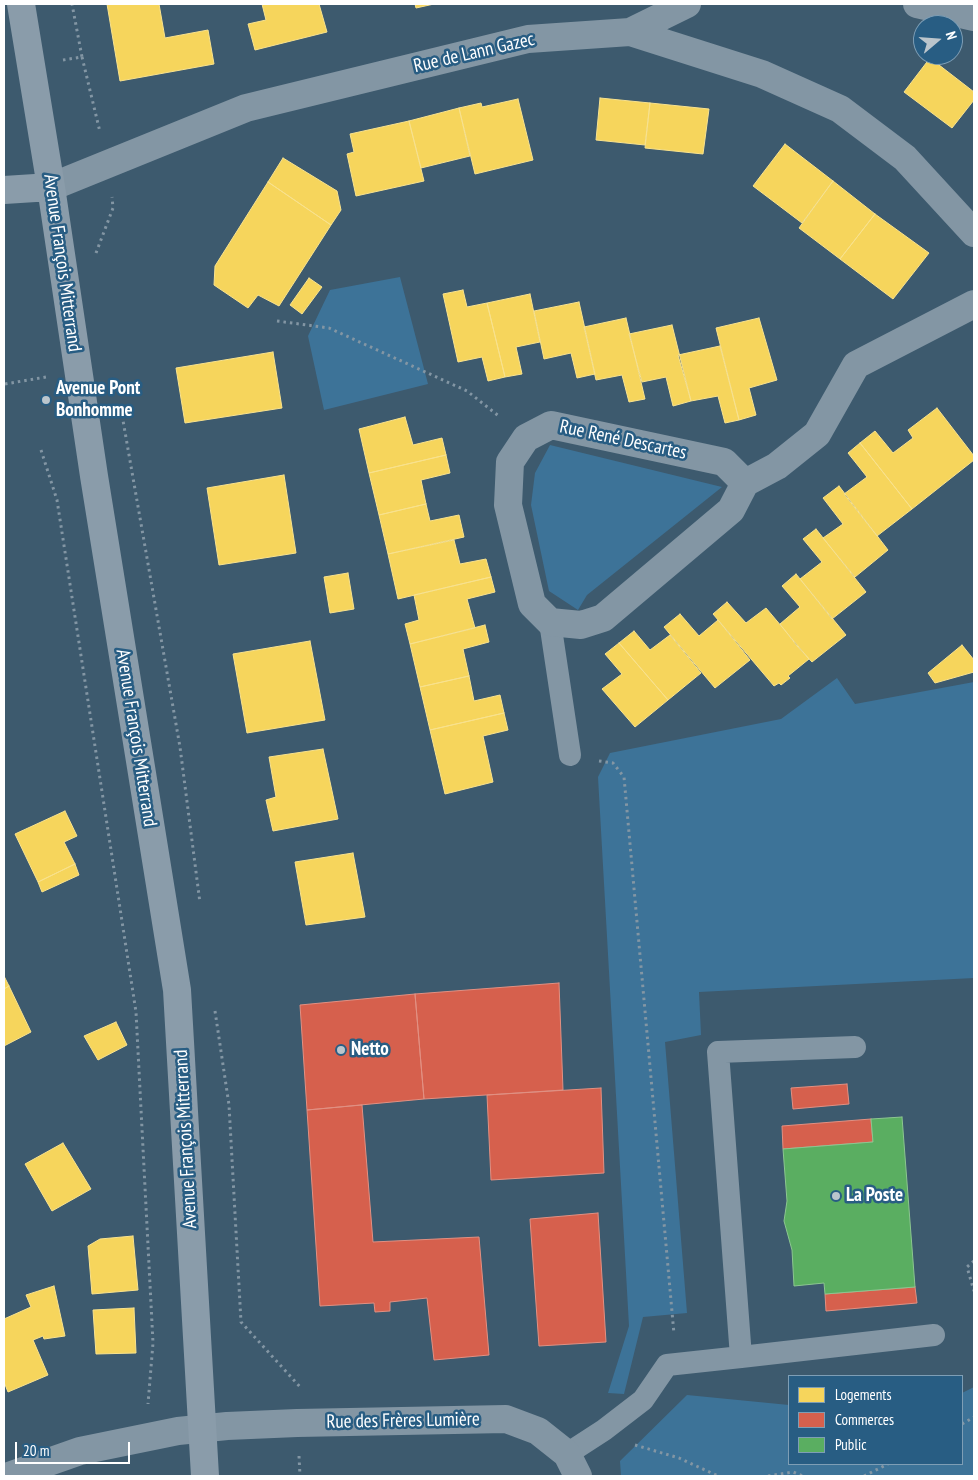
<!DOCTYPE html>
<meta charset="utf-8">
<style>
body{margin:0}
#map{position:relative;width:978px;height:1480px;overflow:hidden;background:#3d5a6e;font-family:"PT Sans Narrow",sans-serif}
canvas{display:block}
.frame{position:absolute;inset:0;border:5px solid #fff;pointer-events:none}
.legend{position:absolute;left:788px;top:1375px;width:175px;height:90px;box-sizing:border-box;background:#285d83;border:1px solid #7e9eb5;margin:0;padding:6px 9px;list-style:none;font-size:15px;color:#fff}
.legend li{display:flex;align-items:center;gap:10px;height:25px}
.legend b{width:25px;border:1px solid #7e9eb5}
.north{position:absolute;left:913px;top:15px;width:50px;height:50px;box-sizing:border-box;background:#285d83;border:1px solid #7e9eb5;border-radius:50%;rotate:72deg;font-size:14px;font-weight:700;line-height:20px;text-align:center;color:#fff}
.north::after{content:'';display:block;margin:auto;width:18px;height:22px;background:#bbc5cc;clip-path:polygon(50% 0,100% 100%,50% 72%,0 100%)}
.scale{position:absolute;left:15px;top:1442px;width:115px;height:22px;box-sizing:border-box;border:2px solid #fff;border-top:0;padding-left:6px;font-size:15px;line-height:18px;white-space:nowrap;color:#fff;-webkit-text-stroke:4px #285d83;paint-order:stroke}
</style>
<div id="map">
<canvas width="978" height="1480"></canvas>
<div class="frame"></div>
<ul class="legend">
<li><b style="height:14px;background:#f6d55c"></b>Logements</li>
<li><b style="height:14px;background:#d6604d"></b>Commerces</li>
<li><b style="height:14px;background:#5aae61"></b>Public</li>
</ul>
<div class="north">N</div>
<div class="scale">20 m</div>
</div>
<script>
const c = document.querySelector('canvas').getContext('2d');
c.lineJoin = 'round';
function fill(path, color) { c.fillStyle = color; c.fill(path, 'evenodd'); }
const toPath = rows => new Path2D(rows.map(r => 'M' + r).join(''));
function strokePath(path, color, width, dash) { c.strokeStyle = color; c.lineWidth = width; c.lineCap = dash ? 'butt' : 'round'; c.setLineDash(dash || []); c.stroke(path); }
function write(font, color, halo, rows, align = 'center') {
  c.font = font + ' "PT Sans Narrow",sans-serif'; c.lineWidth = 5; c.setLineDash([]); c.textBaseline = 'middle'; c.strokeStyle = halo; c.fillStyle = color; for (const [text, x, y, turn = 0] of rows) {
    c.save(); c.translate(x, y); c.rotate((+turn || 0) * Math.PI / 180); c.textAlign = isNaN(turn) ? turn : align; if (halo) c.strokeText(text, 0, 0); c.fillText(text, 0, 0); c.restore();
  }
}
const green = toPath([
 [400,277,428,384,324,410,308,336,330,290],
 [550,445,722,487,587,595,578,610,549,591,531,505,535,473],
 [837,678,855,704,974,682,974,978,699,992,701,1035,665,1042,687,1313,643,1317,624,1394,608,1393,629,1326,598,777,610,753,781,719],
 [974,1387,974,1476,621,1476,620,1461,687,1395,789,1405,789,1464,962,1464,962,1393]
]);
const homes = toPath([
 [107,4,159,4,165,38,208,30,214,64,120,81,107,4],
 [262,4,319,4,327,32,255,50,248,24,266,20,262,4],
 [415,4,434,4,416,8,415,4],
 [930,58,974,92,974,100,952,128,904,92,930,58],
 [600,98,650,103,645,145,596,140,600,98],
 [518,99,533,160,475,174,459,108,481,103,482,107,518,99],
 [650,103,709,109,703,154,645,148,650,103],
 [459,108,470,156,421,168,409,121,459,108],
 [409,121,424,181,356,196,347,154,354,152,350,134,409,121],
 [785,144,833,181,802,223,753,186,785,144],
 [283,158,337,191,341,210,331,225,268,182,283,158],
 [833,181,875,214,840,259,799,228,833,181],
 [268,182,331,225,279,306,258,295,248,308,214,285,215,266,268,182],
 [875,214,929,253,893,299,840,259,875,214],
 [309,278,322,287,302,314,290,305,309,278],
 [463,290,467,307,487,303,505,377,488,381,482,357,458,362,443,294,463,290],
 [530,294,540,342,516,347,522,374,505,377,487,303,530,294],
 [579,302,595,374,577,378,571,353,544,359,534,311,579,302],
 [626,318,645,399,629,402,622,375,596,380,584,327,626,318],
 [759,318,777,380,749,388,756,415,739,420,716,328,759,318],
 [672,325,691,401,673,406,666,377,642,382,629,334,672,325],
 [720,346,739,420,725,423,718,396,691,401,678,355,720,346],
 [273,352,282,408,185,423,176,368,273,352],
 [937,408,974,456,974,460,912,509,860,443,875,431,893,453,913,438,908,430,937,408],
 [405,417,413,445,442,438,446,455,369,473,359,429,405,417],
 [860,443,912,509,877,536,844,494,867,477,848,453,860,443],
 [446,455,450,473,421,480,426,504,379,515,369,473,446,455],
 [284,475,296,553,219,565,207,488,284,475],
 [839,486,888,550,855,577,823,538,843,524,823,498,839,486],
 [426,504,430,521,459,515,464,537,388,554,379,515,426,504],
 [816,529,866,592,832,619,800,579,822,562,803,539,816,529],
 [454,540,460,564,486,559,491,577,398,599,388,554,454,540],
 [348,573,354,609,330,613,324,577,348,573],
 [796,574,846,635,812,662,797,646,780,624,800,607,782,586,796,574],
 [491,577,495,592,467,599,475,628,410,644,405,624,419,620,414,595,491,577],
 [727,602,746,623,766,608,809,659,788,676,790,678,781,685,779,683,774,686,713,614,727,602],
 [680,614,699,636,718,620,750,660,715,688,664,627,680,614],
 [485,625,489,642,463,649,469,676,420,687,410,644,485,625],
 [634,631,650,650,670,635,701,673,668,700,619,643,634,631],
 [310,641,325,720,247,733,233,654,310,641],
 [619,643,668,700,635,727,602,689,622,674,605,654,619,643],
 [962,645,974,660,974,672,935,683,928,673,962,645],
 [469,676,474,701,500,695,504,713,430,730,420,687,469,676],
 [504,713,508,730,483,736,493,782,445,794,430,730,504,713],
 [323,749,338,819,273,831,266,800,276,797,269,757,323,749],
 [65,811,77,836,64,842,75,864,38,882,15,834,65,811],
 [353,853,365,917,306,925,295,862,353,853],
 [75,864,79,875,42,892,38,882,75,864],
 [4,976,9,986,4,989,4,976],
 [9,986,31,1032,4,1046,4,989,9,986],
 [116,1022,127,1045,98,1060,84,1036,116,1022],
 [63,1143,91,1189,52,1211,25,1164,63,1143],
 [133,1236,138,1290,92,1294,88,1246,100,1239,133,1236],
 [54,1286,65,1336,44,1339,43,1336,33,1340,48,1375,8,1392,4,1382,4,1319,31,1307,26,1295,54,1286],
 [134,1308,136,1353,96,1354,93,1310,134,1308]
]);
const shops = toPath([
 [559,983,563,1090,424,1099,415,994,559,983],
 [415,994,424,1099,307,1110,300,1005,415,994],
 [847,1084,849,1104,793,1109,791,1088,847,1084],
 [601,1088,604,1173,491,1180,487,1095,601,1088],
 [362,1105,373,1242,479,1237,489,1355,434,1360,427,1298,390,1302,390,1311,375,1312,374,1303,320,1306,307,1110,362,1105],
 [871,1119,873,1142,783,1149,782,1126,871,1119],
 [598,1213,606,1342,539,1346,530,1219,598,1213],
 [915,1287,917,1303,826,1311,825,1294,915,1287]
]);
const public = toPath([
 [902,1117,915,1287,825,1294,824,1283,794,1286,792,1250,784,1221,787,1201,783,1149,873,1142,871,1119,902,1117]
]);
const path = toPath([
 [82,57,100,132],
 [63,60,82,57,72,4],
 [96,253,113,208,112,197],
 [277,321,329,328,467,391,500,417],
 [5,384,46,377],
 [121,409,180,747,200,903],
 [41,450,57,500,136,1012,153,1343,148,1404],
 [599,761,613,763,624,777,674,1334],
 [215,1011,229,1105,241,1322,301,1388],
 [974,1261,967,1267,974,1291],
 [962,1424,974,1417],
 [635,1445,679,1458,718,1476],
 [299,1456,300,1476],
 [768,1476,793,1472,803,1476],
 [864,1476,888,1464]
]);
const lane = toPath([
 [550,622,570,755],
 [741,1357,934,1335],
 [567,1454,604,1430,643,1400,667,1365,741,1357,718,1052,855,1047]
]);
const street = toPath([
 [917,4,974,17],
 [630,32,687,4],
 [51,187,246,108,528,39,630,32,762,74,840,109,905,158,974,233],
 [745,483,724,462,551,425,526,438,510,462,508,505,532,604,550,622,581,625,603,618,731,510,745,483,777,466,817,434,856,365,974,304],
 [9,1476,80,1451,178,1431,227,1426,297,1423,506,1419,538,1431,567,1454,578,1476]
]);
const secondary = toPath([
 [21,4,51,187,94,476,177,990,205,1476],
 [4,190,51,187]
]);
const markers = [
 [46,400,5,"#bbc5cc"],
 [341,1050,5,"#bbc5cc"],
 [836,1196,5,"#bbc5cc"]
];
const streetNames = [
 ["Rue de Lann Gazec",474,53,-13],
 ["Avenue François Mitterrand",62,263,82],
 ["Rue René Descartes",623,440,12],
 ["Avenue François Mitterrand",136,738,81],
 ["Avenue François Mitterrand",186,1139,-93],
 ["Rue des Frères Lumière",403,1421,-1]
];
const poiNames = [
 ["Avenue Pont",56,389],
 ["Bonhomme",56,411],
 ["Netto",351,1050],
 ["La Poste",846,1196]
];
fill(green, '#3d7398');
fill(homes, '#f6d55c');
strokePath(homes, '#f9e28d', 1);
fill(shops, '#d6604d');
strokePath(shops, '#e29082', 1);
fill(public, '#5aae61');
strokePath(public, '#8cc690', 1);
strokePath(path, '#8396a4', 3, [2.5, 4]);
strokePath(lane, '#8396a4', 22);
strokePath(street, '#8396a4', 28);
strokePath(secondary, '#8a9caa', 28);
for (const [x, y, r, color] of markers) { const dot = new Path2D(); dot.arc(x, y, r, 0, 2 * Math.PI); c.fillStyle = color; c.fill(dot); strokePath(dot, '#285d83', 2); }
write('19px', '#fff', '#285d83', streetNames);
write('bold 19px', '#fff', '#285d83', poiNames, 'left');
</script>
